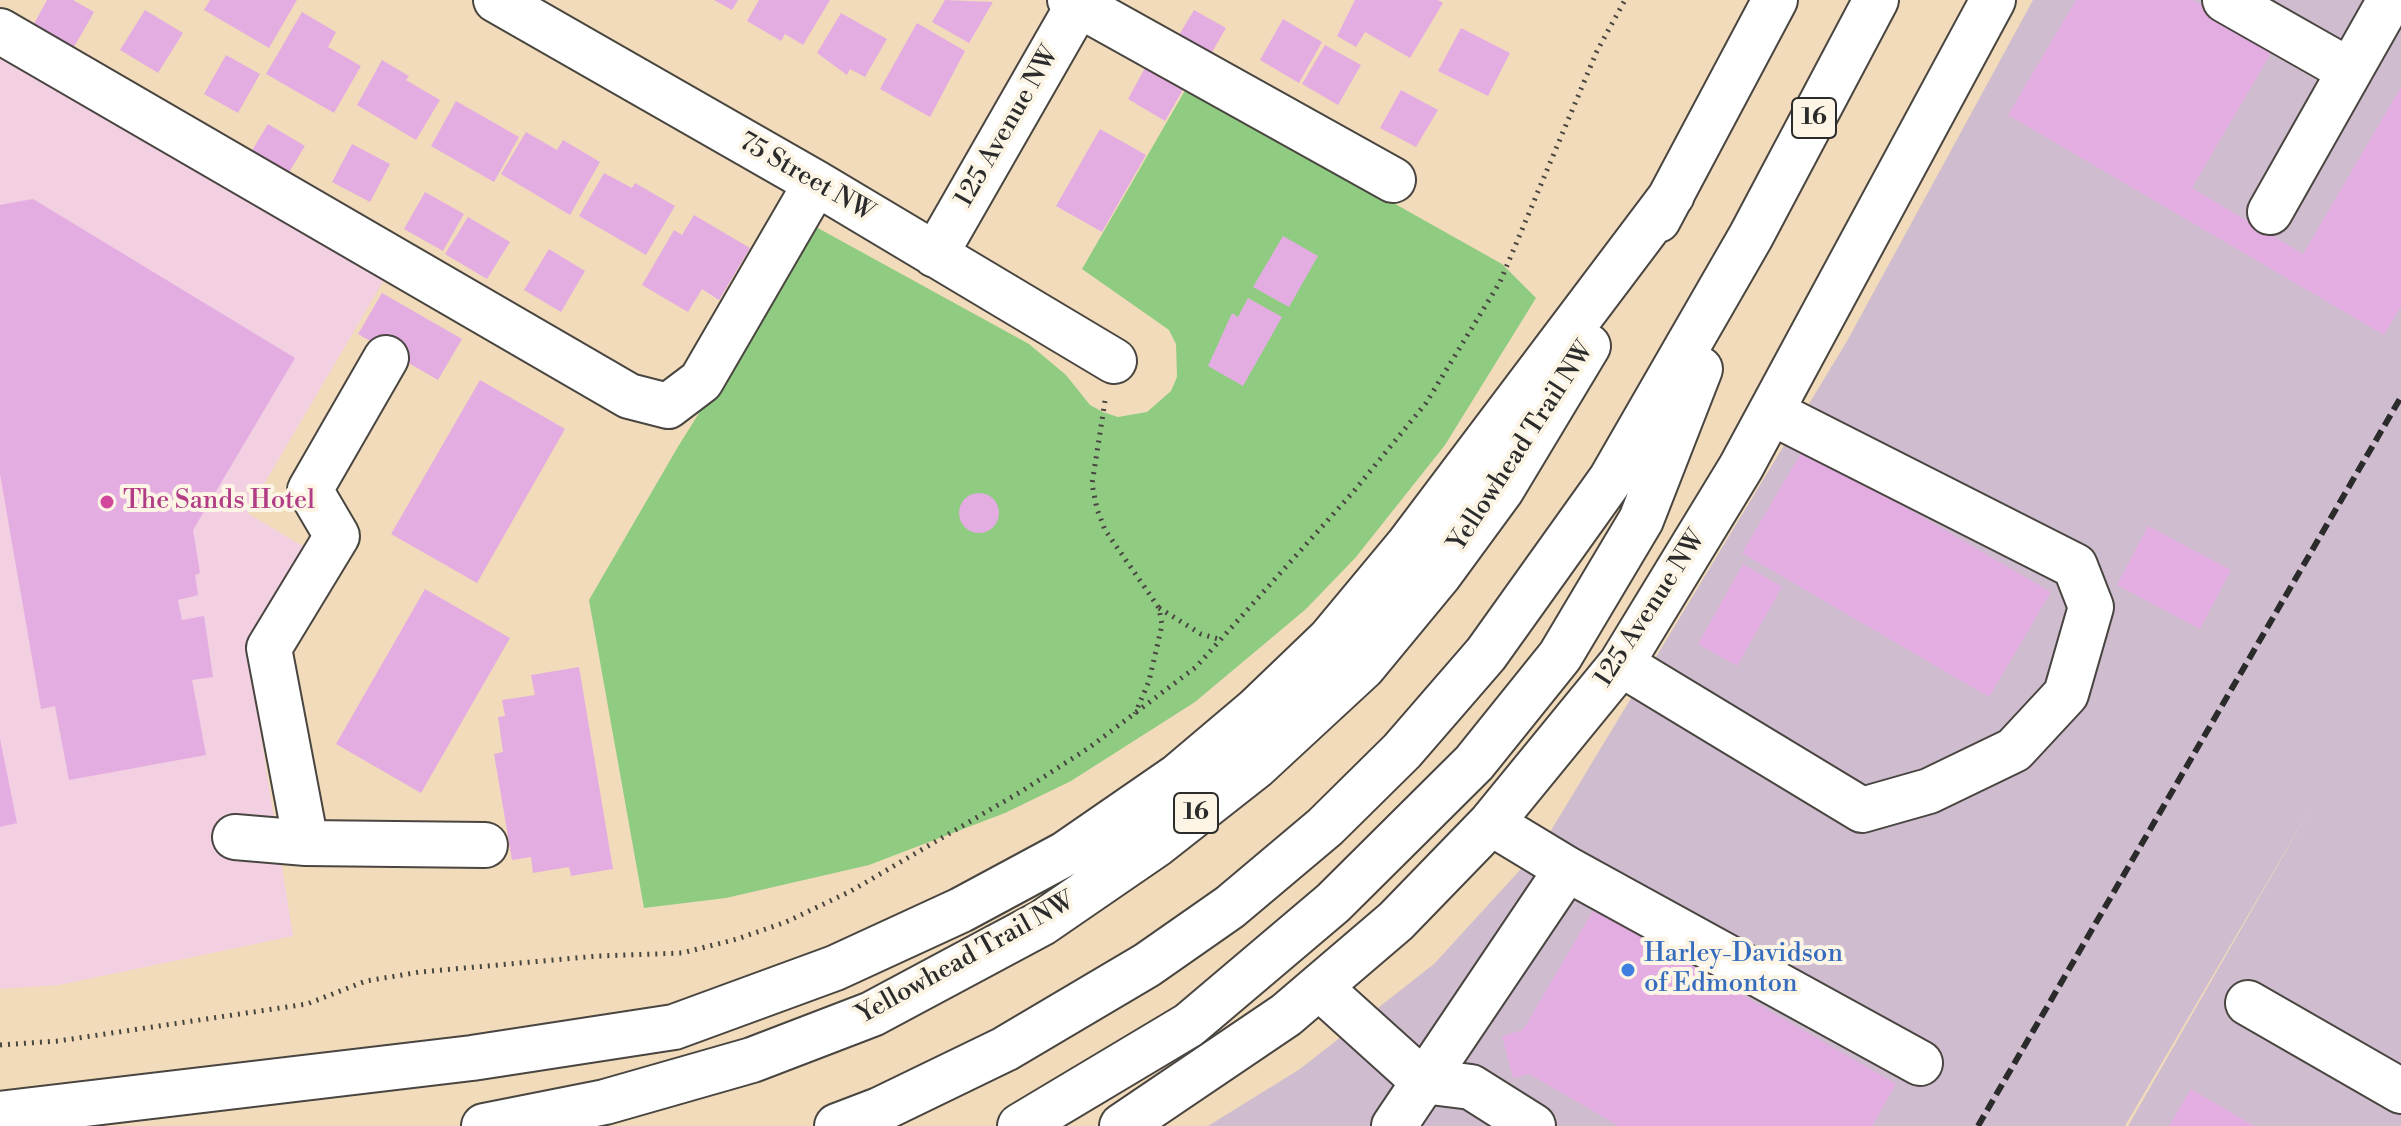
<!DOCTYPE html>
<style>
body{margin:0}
canvas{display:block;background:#f1dbba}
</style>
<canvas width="2401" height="1126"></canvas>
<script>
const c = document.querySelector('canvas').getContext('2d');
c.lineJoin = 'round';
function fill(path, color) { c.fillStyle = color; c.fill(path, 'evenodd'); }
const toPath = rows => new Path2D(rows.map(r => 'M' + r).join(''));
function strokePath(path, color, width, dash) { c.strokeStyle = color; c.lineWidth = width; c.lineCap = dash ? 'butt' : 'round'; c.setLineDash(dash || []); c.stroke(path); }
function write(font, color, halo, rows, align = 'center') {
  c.font = font + ' "Libre Bodoni",serif'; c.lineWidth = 8; c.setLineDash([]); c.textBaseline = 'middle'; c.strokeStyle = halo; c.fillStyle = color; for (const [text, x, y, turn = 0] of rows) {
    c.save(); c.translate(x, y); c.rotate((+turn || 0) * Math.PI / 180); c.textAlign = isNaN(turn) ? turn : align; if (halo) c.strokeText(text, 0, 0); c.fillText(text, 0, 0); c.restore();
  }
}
const built = toPath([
 [0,54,387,275,247,513,306,548,247,650,293,936,59,985,0,989]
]);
const industrial = toPath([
 [2033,0,2401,0,2401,1126,2128,1126,2314,802,2125,1126,1208,1126,1300,1069,1434,964,1541,847,1847,341]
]);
const green = toPath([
 [1187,87,1502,264,1536,298,1445,445,1356,557,1306,609,1195,702,1071,781,1005,813,869,865,726,898,644,908,589,600,679,445,816,227,1029,344,1066,375,1090,405,1103,412,1118,417,1147,412,1171,391,1177,377,1176,344,1169,330,1082,269]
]);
const building = toPath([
 [47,0,73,0,94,12,70,54,30,31],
 [210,0,297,0,269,48,204,10],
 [714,0,738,0,732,10],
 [759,0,830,0,803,45,785,34,781,41,747,21],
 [945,0,993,2,969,43,932,22],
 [1355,0,1438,0,1443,3,1410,58,1365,32,1356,47,1337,36],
 [2076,0,2193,0,2274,48,2192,188,2303,254,2401,87,2401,306,2384,335,2008,115],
 [145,10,183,33,158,73,120,50],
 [1194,10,1226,28,1208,59,1176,40],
 [302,12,336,32,328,47,361,66,334,113,266,74],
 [841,13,887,39,865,77,850,69,847,75,817,53],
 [1283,19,1322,42,1299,83,1260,60],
 [917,23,965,51,930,117,880,89],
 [1461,28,1510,53,1488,96,1438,71],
 [1325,45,1361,65,1338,105,1302,84],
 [226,55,260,74,238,113,204,94],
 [382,60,409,76,406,80,440,100,416,140,357,105],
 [1146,66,1184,88,1165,121,1128,99],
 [1401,90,1438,110,1416,147,1380,128],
 [456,101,519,137,494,182,431,146],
 [268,124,305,146,285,179,248,157],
 [1100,129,1146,155,1102,232,1056,206],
 [526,132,557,150,563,140,600,162,570,215,501,174],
 [352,144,390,164,370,202,332,182],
 [604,173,632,188,635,183,675,206,646,255,579,216],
 [425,192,464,214,443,251,404,229],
 [33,199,295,358,193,530,200,573,195,575,198,595,178,600,182,620,204,616,213,677,192,680,206,755,69,780,55,706,41,709,0,474,0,205],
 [694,215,750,248,719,300,702,289,688,312,642,285,674,230,682,235],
 [468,217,510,242,487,279,445,254],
 [1283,236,1318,256,1289,307,1253,287],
 [549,249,585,271,561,312,524,290],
 [382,293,462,339,438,380,358,334],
 [1248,298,1282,317,1243,386,1208,366,1232,313,1238,317],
 [480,380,565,429,477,583,391,534],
 [1804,448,2051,592,1989,697,1742,553],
 '959 513a20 20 0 1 1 40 0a20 20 0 1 1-40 0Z',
 [2148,526,2231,570,2200,629,2117,585],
 [1743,564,1782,587,1737,666,1698,644],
 [425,589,510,638,421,793,336,744],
 [579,667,613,869,571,876,569,867,533,873,531,857,512,860,494,754,503,752,498,717,505,716,502,700,535,695,531,675],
 [0,739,17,823,0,827],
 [1594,909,1896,1084,1872,1126,1619,1126,1529,1074,1513,1078,1502,1036,1523,1030],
 [2191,1089,2254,1126,2169,1126]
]);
const path = toPath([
 [1105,401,1092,484,1097,509,1105,530,1159,608,1162,625,1149,681,1135,714],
 [1159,608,1201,634,1222,640],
 [0,1045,58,1041,307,1004,366,981,420,972,598,956,682,953,737,939,786,922,851,891,1022,791,1090,747,1196,667,1354,491,1426,403,1500,282,1597,51,1625,0]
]);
const minor = toPath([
 [496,0,816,183,1114,361],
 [1070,0,1393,180],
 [2225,0,2350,71],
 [0,31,629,396,668,406,701,381,816,183],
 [2270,212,2390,0],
 [935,255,1081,0],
 [1621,664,1862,810,1929,791,2014,750,2066,694,2091,607,2075,566,1771,412],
 [235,837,306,843,485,845],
 [306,843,269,648,337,536,310,490,386,358],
 [1567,869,1920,1063],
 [1320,988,1423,1081,1471,1087,1533,1126],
 [2248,1003,2401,1091],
 [1122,1126,1286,1015,1396,921,1491,823,1621,664,1741,467,1993,0],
 [1394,1126,1567,869,1491,823]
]);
const highway = toPath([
 [1658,220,1775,0],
 [0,1114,472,1058,674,1027,835,968,961,910,1065,854,1178,776,1256,710,1330,639,1409,544,1672,195],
 [484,1126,605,1102,752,1060,872,1014,1042,923,1157,844,1255,767,1363,667,1439,575,1502,489,1588,346],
 [837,1126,879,1110,1005,1049,1147,965,1230,907,1325,827,1402,751,1486,654,1611,479,1751,236,1876,0],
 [1020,1126,1189,1025,1333,903,1474,763,1560,656,1641,520,1700,369]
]);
const rail = toPath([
 [1978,1126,2401,397]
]);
const markers = [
 [107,502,8,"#d1479c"],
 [1628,970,8,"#3f7fe0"]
];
const shields = [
 [1814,118,44],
 [1196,813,44]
];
const shieldNames = [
 ["16",1814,118],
 ["16",1196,813]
];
const streetNames = [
 ["125 Avenue NW",1008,127,-60],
 ["75 Street NW",806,178,30],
 ["Yellowhead Trail NW",1522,447,-57],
 ["125 Avenue NW",1651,609,-57],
 ["Yellowhead Trail NW",966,959,-29]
];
const hotelNames = [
 ["The Sands Hotel",123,502]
];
const shopNames = [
 ["Harley-Davidson",1644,955],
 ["of Edmonton",1644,985]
];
fill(built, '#f2cfe1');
fill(industrial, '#cfbdcf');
fill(green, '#8fcc82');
fill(building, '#e4ade2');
strokePath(minor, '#494540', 48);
strokePath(highway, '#494540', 48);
strokePath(path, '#494540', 5, [2, 6]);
strokePath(minor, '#fff', 44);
strokePath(highway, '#fff', 44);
strokePath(rail, '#2b2b2b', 6, [12, 6]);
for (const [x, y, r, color] of markers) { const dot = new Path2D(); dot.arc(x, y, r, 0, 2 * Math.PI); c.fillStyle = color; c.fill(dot); strokePath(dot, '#fcf5e5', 3); }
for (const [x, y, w] of shields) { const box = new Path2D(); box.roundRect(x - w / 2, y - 20, w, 40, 6); c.fillStyle = '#fcf5e5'; c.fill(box); strokePath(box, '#2b2b2b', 2); }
write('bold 24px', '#2b2b2b', null, shieldNames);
write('26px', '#2b2b2b', '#fcf5e5', streetNames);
write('26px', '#b23c85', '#fcf5e5', hotelNames, 'left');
write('26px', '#366cbe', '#fcf5e5', shopNames, 'left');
</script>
